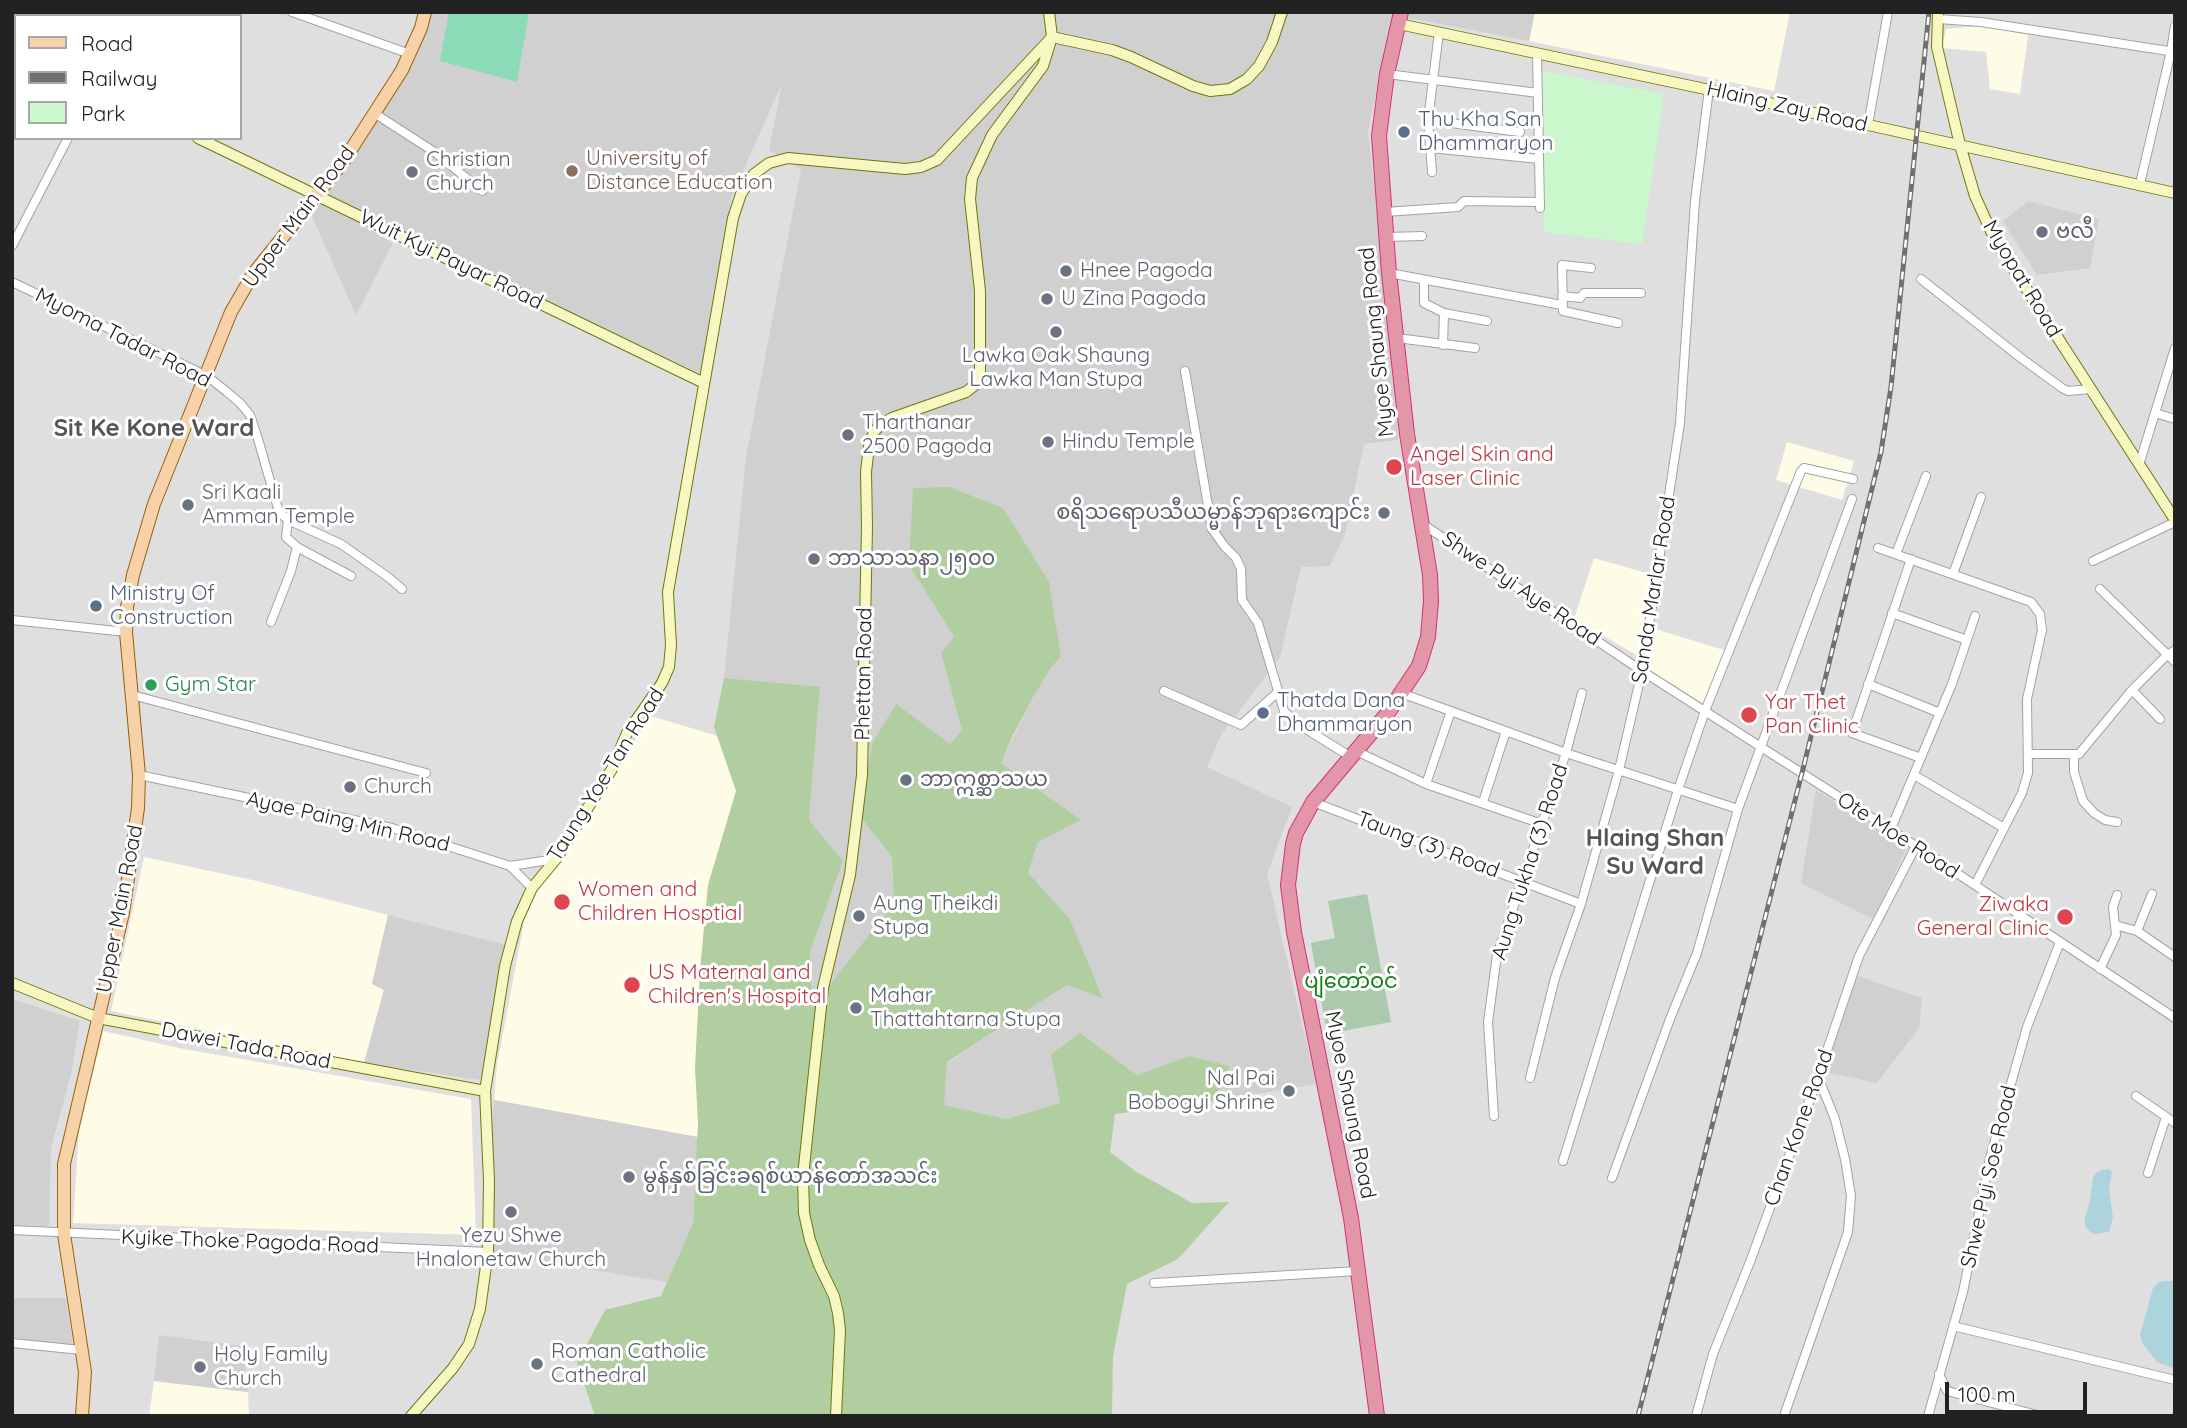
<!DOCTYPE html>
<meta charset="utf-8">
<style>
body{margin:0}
#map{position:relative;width:2187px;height:1428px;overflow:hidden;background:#f1eee9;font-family:Quicksand,sans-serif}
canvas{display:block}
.frame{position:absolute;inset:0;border:14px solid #222;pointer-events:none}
.legend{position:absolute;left:14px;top:14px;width:228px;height:126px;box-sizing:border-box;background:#fff;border:2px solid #a7a7a7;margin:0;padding:9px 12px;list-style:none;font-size:21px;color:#222}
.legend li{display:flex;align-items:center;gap:14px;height:35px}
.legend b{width:35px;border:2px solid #a7a7a7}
.scale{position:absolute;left:1945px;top:1382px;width:142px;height:32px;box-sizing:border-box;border:4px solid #222;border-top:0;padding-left:9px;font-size:21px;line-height:24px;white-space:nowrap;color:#222;-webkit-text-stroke:5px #fff;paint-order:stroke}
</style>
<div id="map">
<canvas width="2187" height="1428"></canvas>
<div class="frame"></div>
<ul class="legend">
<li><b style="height:9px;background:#f7d1a8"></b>Road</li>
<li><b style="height:9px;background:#707070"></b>Railway</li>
<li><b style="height:19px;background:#caf7cb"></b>Park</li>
</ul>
<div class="scale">100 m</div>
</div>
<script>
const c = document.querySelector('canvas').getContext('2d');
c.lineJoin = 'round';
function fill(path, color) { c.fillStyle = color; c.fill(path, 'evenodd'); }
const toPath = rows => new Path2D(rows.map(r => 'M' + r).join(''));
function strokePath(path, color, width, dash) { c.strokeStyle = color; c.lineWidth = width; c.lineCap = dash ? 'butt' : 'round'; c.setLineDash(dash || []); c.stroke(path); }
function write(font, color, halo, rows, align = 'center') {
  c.font = font + ' Quicksand,"Noto Sans Myanmar",sans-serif'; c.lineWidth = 6; c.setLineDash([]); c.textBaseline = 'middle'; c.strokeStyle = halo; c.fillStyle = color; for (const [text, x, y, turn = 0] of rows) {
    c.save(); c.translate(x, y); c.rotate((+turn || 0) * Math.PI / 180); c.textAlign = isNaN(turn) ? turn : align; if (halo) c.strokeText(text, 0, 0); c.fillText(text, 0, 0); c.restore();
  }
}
const residential = toPath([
 [12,12,2175,12,2175,1416,12,1416],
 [16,16,240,16,240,138,16,138]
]);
const education = toPath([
 [1535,12,1790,12,1774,91,1529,41],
 [1981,26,2028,35,2020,94,1990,89,1986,52,1942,48,1946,29],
 [1787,442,1854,461,1842,500,1776,480],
 [1594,558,1660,577,1640,657,1574,619],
 [1652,628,1727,651,1710,708,1645,667],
 [651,716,774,753,693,1223,697,1137,494,1100,497,1065,527,906],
 [144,857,257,881,388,915,372,984,384,989,364,1063,111,1011],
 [103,1031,184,1049,471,1099,476,1235,73,1223,79,1130],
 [154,1381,248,1392,249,1416,149,1416]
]);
const religious = toPath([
 [430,12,1535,12,1529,41,1393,15,1368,131,1396,380,1398,440,1364,444,1345,534,1330,566,1301,567,1280,657,1221,735,1207,767,1292,807,1267,874,1316,1084,1214,1101,1230,1066,1189,1056,1137,1075,1080,1033,1052,1054,1060,1103,1006,1119,943,1106,947,1063,1067,985,1103,997,1070,919,1028,873,1038,842,1081,820,1001,763,1032,699,1050,669,1061,656,1049,582,909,565,954,637,941,653,962,730,950,744,859,815,892,857,894,903,812,1009,810,952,843,861,809,820,820,688,724,678,746,457,801,170,769,150,782,83,731,198,701,374,326,196,412,66],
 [322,201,393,243,356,315,312,216],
 [2028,201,2099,219,2090,268,2037,275,2003,221],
 [1816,790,1907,847,1873,919,1801,883],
 [388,915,507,945,480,1080,364,1063,384,990,372,984],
 [1855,975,1922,998,1919,1028,1877,1083,1826,1072],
 [12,999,80,1021,72,1070,51,1148,49,1226,12,1225],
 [494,1100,698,1137,693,1223,667,1282,484,1252],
 [13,1298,66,1298,73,1346,12,1340],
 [159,1335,243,1346,248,1392,154,1381]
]);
const forest = toPath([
 [949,487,1003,508,1049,582,1061,656,1050,669,1032,699,1013,735,1001,763,1081,820,1038,842,1028,873,1070,919,1103,998,1067,985,947,1062,944,1105,1006,1119,1060,1103,1051,1054,1080,1033,1137,1075,1189,1056,1230,1066,1214,1101,1115,1114,1110,1152,1135,1171,1192,1203,1229,1202,1178,1259,1127,1284,1113,1356,1112,1416,595,1416,577,1363,605,1310,661,1296,693,1223,698,1123,695,1068,700,970,708,885,736,791,714,727,724,678,820,687,809,820,843,861,810,952,812,1008,894,903,892,857,859,815,873,742,896,704,950,744,962,730,941,653,954,637,909,565,913,488]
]);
const cemetery = toPath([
 [1367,894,1391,1022,1327,1034,1311,943,1335,938,1328,901]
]);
const park = toPath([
 [1542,71,1664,94,1642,244,1544,232]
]);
const pitch = toPath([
 [449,12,529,12,517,82,440,61]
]);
const water = toPath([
 [2109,1169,2112,1173,2109,1190,2113,1217,2109,1232,2094,1234,2089,1231,2085,1225,2085,1217,2089,1205,2093,1178,2096,1173,2102,1170],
 [2166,1281,2175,1281,2175,1369,2157,1362,2143,1344,2140,1335,2153,1288,2159,1282]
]);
const street = toPath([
 [292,12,410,54],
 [130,16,132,12],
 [1938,19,1981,22,2175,52],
 [1537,53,1540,208],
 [1387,74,1538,93],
 [374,113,436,153,482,191],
 [1428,120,1520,132],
 [1868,125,1888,12],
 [1431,148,1539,159],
 [1432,172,1428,120,1439,32],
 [2140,184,2171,51,2175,26],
 [1385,212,1458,207,1464,201,1540,202],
 [1387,237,1422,236],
 [12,246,68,138],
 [1591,268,1562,265,1563,311,1618,323],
 [1389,273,1562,305],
 [1921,279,2021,358,2062,388,2068,391,2091,389],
 [1424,280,1424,303,1444,313,1487,321],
 [12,282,207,376,227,392,240,403,250,415,258,439,279,512,288,520,341,544,388,577,402,589],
 [1562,296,1580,298,1584,293,1641,293],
 [1397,338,1475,348],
 [1443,345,1444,313],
 [1185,371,1212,529,1225,547,1236,558,1241,569,1242,600,1258,623,1284,711,1298,724,1351,757],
 [2155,413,2175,419],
 [2139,465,2175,348],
 [288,520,286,537,297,547,351,576],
 [1421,523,1642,671,1916,846,2175,1018],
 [1878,548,2031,602,2040,614,2042,630,2027,699,2028,773,2022,793,1975,885],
 [1896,554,1926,476],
 [1911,559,1852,733,1921,758],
 [2093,561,2175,522],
 [1953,574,1981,497],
 [2100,589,2175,662],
 [1892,613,1967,640],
 [12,620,126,632],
 [271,622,291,571,297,547],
 [1868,684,1940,713],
 [2132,690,2160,719],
 [1164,691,1241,725,1278,692],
 [1401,693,1566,753,1738,809],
 [132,695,426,773],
 [1356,751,1426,784,1542,824],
 [2029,754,2079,754,2132,690,2165,657,2175,650],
 [2074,755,2074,772,2083,801,2094,813,2105,820,2117,822],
 [139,775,392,828,510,866,556,859],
 [1914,775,2004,828],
 [1426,784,1451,711],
 [1313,802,1581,904],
 [1483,802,1506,731],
 [1890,831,1952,684,1975,616],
 [510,866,532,888],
 [2115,925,2137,931,2152,894],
 [2137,931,2175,957],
 [2100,969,2116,935,2113,907,2117,895],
 [1530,1078,1555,978,1581,904,1619,770,1642,671,1680,423,1695,201,1709,89],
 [2136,1096,2175,1123],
 [1494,1116,1488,1022,1497,955,1566,753,1582,693],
 [1563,1161,1678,790,1705,711,1801,471,1804,468,1853,479],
 [2148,1173,2166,1117],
 [1612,1178,1670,1019,1697,953,1738,809,1852,499],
 [12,1230,488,1252],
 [1154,1283,1358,1271],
 [1953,1326,2175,1380],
 [12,1343,81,1350],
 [1939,1374,1947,1391,2041,1416],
 [1696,1416,1713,1354,1750,1262,1818,1077,1859,956,1916,846],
 [1784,1416,1848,1232,1851,1196,1845,1159,1835,1119,1818,1077],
 [1928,1416,1963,1292,1990,1158,2027,1027,2060,942]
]);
const secondary = toPath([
 [1938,12,1937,47,1960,145,1975,196,1995,240,2175,520],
 [1399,24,1724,93,2175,193],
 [12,76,16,77],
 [198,138,704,383],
 [12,983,98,1018,485,1091],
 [411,1416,453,1368,469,1344,480,1309,488,1252,489,1181,485,1091,505,966,517,921,532,888,556,859,612,769,627,733,662,683,669,667,671,645,668,592,733,218,741,194,754,174,769,163,788,158,905,169,921,167,937,160,1052,37,1112,50,1131,57,1193,86,1210,91,1230,89,1247,79,1259,66,1272,42,1282,12],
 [836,1416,840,1330,838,1313,834,1296,819,1265,810,1240,804,1213,803,1176,823,988,850,875,862,775,867,526,866,472,869,446,874,432,881,424,892,418,966,392,975,385,980,374,980,291,970,199,972,178,992,135,1043,66,1052,37,1049,12]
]);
const primary = toPath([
 [82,1416,85,1372,64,1234,64,1164,123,913,138,808,139,775,126,632,127,607,133,575,154,504,231,312,253,274,343,162,402,70,421,28,425,12]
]);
const highway = toPath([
 [1377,1416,1351,1218,1294,932,1288,885,1293,844,1296,833,1313,802,1387,714,1419,666,1428,637,1431,601,1430,575,1407,434,1389,273,1379,136,1387,74,1401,12]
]);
const rail = toPath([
 [1638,1416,1804,765,1881,452,1891,387,1929,12]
]);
const markers = [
 [1404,132,7,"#5c6f8a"],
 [572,171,7,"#8d6e63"],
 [412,172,7,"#6b7280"],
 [2042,232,7,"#6b7280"],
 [1066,271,7,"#6b7280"],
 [1047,299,7,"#6b7280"],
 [1056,332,7,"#6b7280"],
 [848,435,7,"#6b7280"],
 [1048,442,7,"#6b7280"],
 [1394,467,9,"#e0444e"],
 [188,505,7,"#6b7280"],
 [1384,513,7,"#6b7280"],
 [814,559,7,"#6b7280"],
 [96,606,7,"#5c6f8a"],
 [151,685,7,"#2e9e5b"],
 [1263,713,7,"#5c6f8a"],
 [1749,715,9,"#e0444e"],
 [906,780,7,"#6b7280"],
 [350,787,7,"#6b7280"],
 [562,902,9,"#e0444e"],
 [859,916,7,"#6b7280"],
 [2065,917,9,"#e0444e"],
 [632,985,9,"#e0444e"],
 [856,1008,7,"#6b7280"],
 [1289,1091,7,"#6b7280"],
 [629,1177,7,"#6b7280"],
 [511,1212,7,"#6b7280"],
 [537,1364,7,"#6b7280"],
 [200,1367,7,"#6b7280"]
];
const streetNames = [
 ["Hlaing Zay Road",1787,107,13],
 ["Upper Main Road",299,217,-53],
 ["Wuit Kyi Payar Road",451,260,26],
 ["Myopat Road",2022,279,59],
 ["Myoma Tadar Road",123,338,27],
 ["Myoe Shaung Road",1377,342,-96],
 ["Shwe Pyi Aye Road",1521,589,34],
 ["Sanda Marlar Road",1654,590,-81],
 ["Phettan Road",864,674,-89],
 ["Taung Yoe Tan Road",606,775,-58],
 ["Ayae Paing Min Road",348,822,13],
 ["Ote Moe Road",1898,836,33],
 ["Taung (3) Road",1428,845,21],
 ["Aung Tukha (3) Road",1530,862,-72],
 ["Upper Main Road",120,909,-79],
 ["Dawei Tada Road",246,1046,11],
 ["Myoe Shaung Road",1350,1105,79],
 ["Chan Kone Road",1799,1128,-70],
 ["Shwe Pyi Soe Road",1989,1177,-77],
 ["Kyike Thoke Pagoda Road",250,1242,2]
];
const serviceNames = [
 ["Thu Kha San",1418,120],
 ["Dhammaryon",1418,144],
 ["Ministry Of",110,594],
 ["Construction",110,618],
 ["Thatda Dana",1277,701],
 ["Dhammaryon",1277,725]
];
const educationNames = [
 ["University of",586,159],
 ["Distance Education",586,183]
];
const worshipNames = [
 ["Christian",426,160],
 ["Church",426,184],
 ["ဗလီ",2056,232],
 ["Hnee Pagoda",1080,271],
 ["U Zina Pagoda",1061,299],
 ["Lawka Oak Shaung",1056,356,"center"],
 ["Lawka Man Stupa",1056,380,"center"],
 ["Tharthanar",862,423],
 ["2500 Pagoda",862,447],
 ["Hindu Temple",1062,442],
 ["Sri Kaali",202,493],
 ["Amman Temple",202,517],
 ["စရိသရောပသီယမ္မာန်ဘုရားကျောင်း",1370,513,"right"],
 ["ဘာသာသနာ၂၅၀၀",828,559],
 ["ဘာဣစ္ဆာသယ",920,780],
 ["Church",364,787],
 ["Aung Theikdi",873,904],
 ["Stupa",873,928],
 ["Mahar",870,996],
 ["Thattahtarna Stupa",870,1020],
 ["Nal Pai",1275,1079,"right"],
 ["Bobogyi Shrine",1275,1103,"right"],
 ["မွန်နှစ်ခြင်းခရစ်ယာန်တော်အသင်း",643,1177],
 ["Yezu Shwe",511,1236,"center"],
 ["Hnalonetaw Church",511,1260,"center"],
 ["Roman Catholic",551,1352],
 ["Cathedral",551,1376],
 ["Holy Family",214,1355],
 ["Church",214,1379]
];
const healthNames = [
 ["Angel Skin and",1410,455],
 ["Laser Clinic",1410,479],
 ["Yar Thet",1765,703],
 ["Pan Clinic",1765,727],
 ["Women and",578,890],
 ["Children Hosptial",578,914],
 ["Ziwaka",2049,905,"right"],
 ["General Clinic",2049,929,"right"],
 ["US Maternal and",648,973],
 ["Children's Hospital",648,997]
];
const leisureNames = [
 ["Gym Star",165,685]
];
const parkNames = [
 ["ပျံတော်ဝင်",1351,982]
];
const quarterNames = [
 ["Sit Ke Kone Ward",154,429],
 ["Hlaing Shan",1655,839],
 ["Su Ward",1655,867]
];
fill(residential, '#e0dfdf');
fill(education, '#fefce6');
fill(religious, '#d0d0d0');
fill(forest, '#b1cea1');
fill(cemetery, '#acc9ae');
fill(park, '#caf7cb');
fill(pitch, '#8cdbb8');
fill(water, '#add4dc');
strokePath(street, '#a3a3a3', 10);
strokePath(secondary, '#71770b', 12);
strokePath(primary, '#986008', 14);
strokePath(highway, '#d33373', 16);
strokePath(street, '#fff', 8);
strokePath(secondary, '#f7f7c2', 10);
strokePath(primary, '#f7d1a8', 12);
strokePath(highway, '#e496a9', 14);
strokePath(rail, '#707070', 5);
strokePath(rail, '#fff', 2.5, [8]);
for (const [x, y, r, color] of markers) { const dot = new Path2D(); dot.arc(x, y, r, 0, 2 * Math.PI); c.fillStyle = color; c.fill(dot); strokePath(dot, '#fff', 2.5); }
write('21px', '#222', '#fff', streetNames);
write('21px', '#4e5e75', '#fff', serviceNames, 'left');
write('21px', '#785e54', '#fff', educationNames, 'left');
write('21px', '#5b616d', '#fff', worshipNames, 'left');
write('21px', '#be3a42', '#fff', healthNames, 'left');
write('21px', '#27864d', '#fff', leisureNames, 'left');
write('21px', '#127e15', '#fff', parkNames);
write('bold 24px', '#555', '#fff', quarterNames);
</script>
